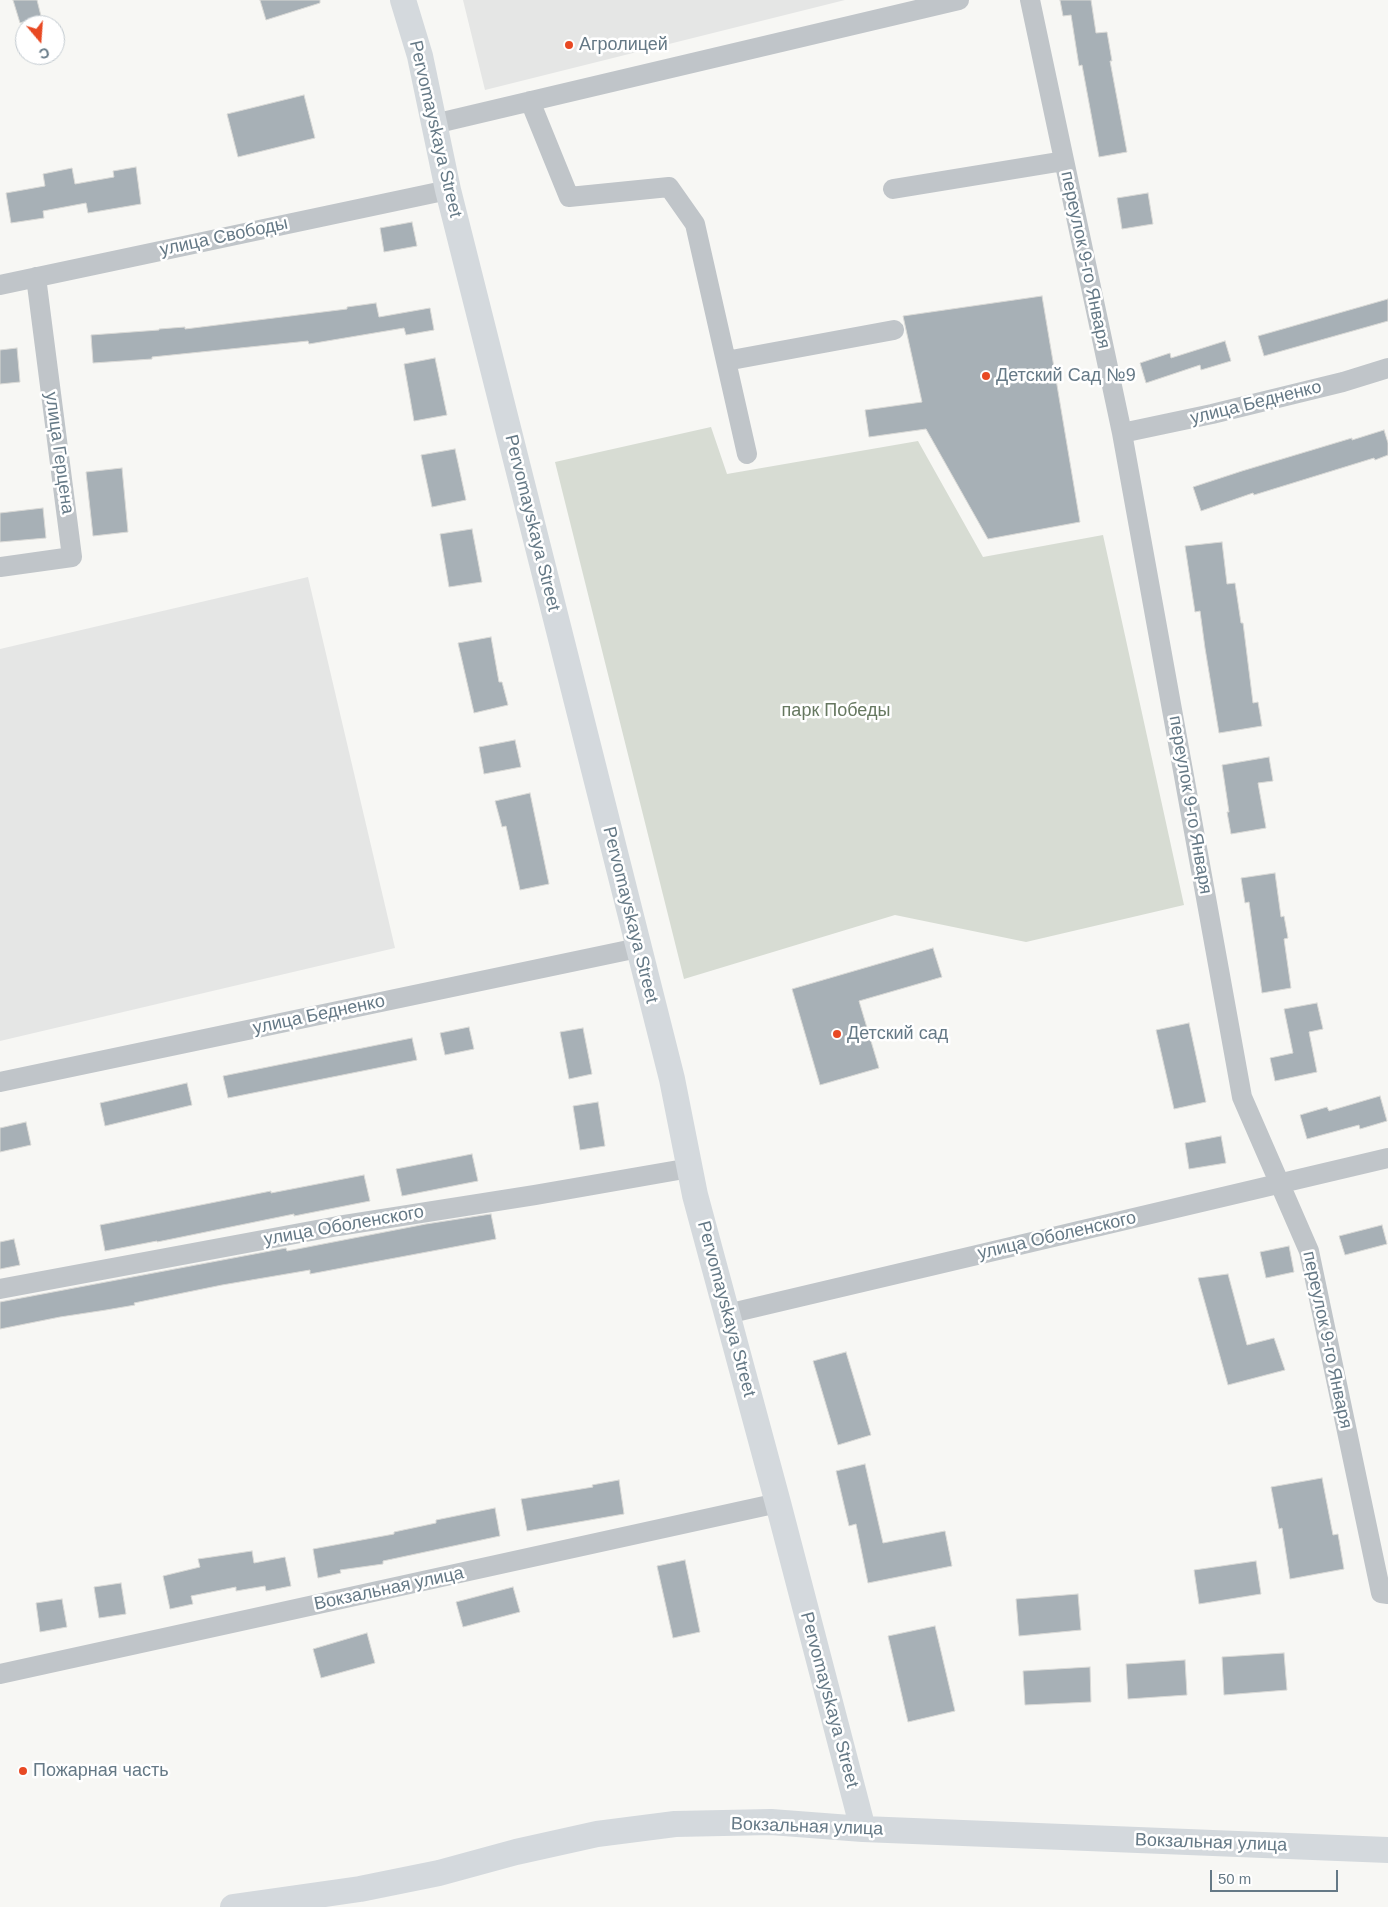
<!DOCTYPE html>
<meta charset="utf-8">
<style>
body{margin:0}
#map{position:relative;width:1388px;height:1907px;overflow:hidden;background:#f7f7f4;font-family:Helvetica,sans-serif}
canvas{display:block}
.north{position:absolute;left:15px;top:15px;width:50px;height:50px;box-sizing:border-box;background:#fff;border:1px solid #c1c9cf;border-radius:50%;rotate:162deg;font-size:14px;font-weight:700;line-height:20px;text-align:center;color:#657986}
.north::after{content:'';display:block;margin:auto;width:18px;height:22px;background:#e84923;clip-path:polygon(50% 0,100% 100%,50% 72%,0 100%)}
.scale{position:absolute;left:1210px;top:1870px;width:128px;height:22px;box-sizing:border-box;border:2px solid #657986;border-top:0;padding-left:6px;font-size:15px;line-height:18px;white-space:nowrap;color:#657986;-webkit-text-stroke:4px #fff;paint-order:stroke}
</style>
<div id="map">
<canvas width="1388" height="1907"></canvas>
<div class="north">С</div>
<div class="scale">50 m</div>
</div>
<script>
const c = document.querySelector('canvas').getContext('2d');
c.lineJoin = 'round';
function fill(path, color) { c.fillStyle = color; c.fill(path, 'evenodd'); }
const toPath = rows => new Path2D(rows.map(r => 'M' + r).join(''));
function strokePath(path, color, width, dash) { c.strokeStyle = color; c.lineWidth = width; c.lineCap = dash ? 'butt' : 'round'; c.setLineDash(dash || []); c.stroke(path); }
function write(font, color, halo, rows, align = 'center') {
  c.font = font + ' Helvetica,sans-serif'; c.lineWidth = 5; c.setLineDash([]); c.textBaseline = 'middle'; c.strokeStyle = halo; c.fillStyle = color; for (const [text, x, y, turn = 0] of rows) {
    c.save(); c.translate(x, y); c.rotate((+turn || 0) * Math.PI / 180); c.textAlign = isNaN(turn) ? turn : align; if (halo) c.strokeText(text, 0, 0); c.fillText(text, 0, 0); c.restore();
  }
}
const built = toPath([
 [463,0,845,0,485,90],
 [308,577,395,948,0,1041,0,649]
]);
const green = toPath([
 [711,427,727,474,918,441,983,557,1103,535,1184,905,1026,942,895,915,684,979,555,462]
]);
const building = toPath([
 [13,0,37,0,41,16,20,23,13,0],
 [260,0,320,0,320,3,266,20,260,0],
 [1060,0,1091,0,1096,33,1107,32,1112,61,1110,61,1127,152,1099,157,1082,65,1079,66,1071,15,1063,16,1060,0],
 [304,95,315,138,238,157,227,114,304,95],
 [136,167,141,204,88,213,86,203,43,211,44,218,11,223,6,193,45,186,43,174,72,168,75,184,114,177,113,171,136,167],
 [1148,193,1153,224,1122,229,1117,198,1148,193],
 [412,222,417,246,384,252,380,228,412,222],
 [1042,296,1080,522,988,539,926,429,869,437,865,410,922,402,903,316,1042,296],
 [1388,299,1388,321,1264,356,1258,336,1388,299],
 [376,303,379,317,430,308,434,330,406,335,404,328,309,344,308,341,152,357,152,359,93,363,91,335,159,330,159,329,185,327,185,329,347,309,347,307,376,303],
 [1225,341,1231,361,1201,370,1200,365,1146,383,1140,363,1170,353,1171,358,1225,341],
 [17,348,20,382,0,384,0,350,17,348],
 [435,358,447,415,414,421,404,364,435,358],
 [1384,430,1388,443,1388,455,1375,460,1374,458,1254,495,1253,493,1201,511,1193,487,1242,471,1352,438,1352,440,1384,430],
 [455,449,466,500,432,507,421,455,455,449],
 [122,468,128,532,93,536,86,472,122,468],
 [43,508,46,538,0,542,0,513,43,508],
 [472,529,482,582,449,587,440,534,472,529],
 [1222,542,1227,584,1235,583,1241,623,1243,623,1253,703,1258,702,1262,726,1219,733,1205,648,1200,611,1195,612,1185,546,1222,542],
 [491,637,499,682,502,682,508,705,474,713,458,643,491,637],
 [515,740,521,767,484,774,479,747,515,740],
 [1269,757,1273,781,1258,783,1266,828,1231,834,1227,812,1229,812,1222,765,1269,757],
 [530,793,549,884,520,890,506,826,502,827,495,801,530,793],
 [1275,873,1281,917,1284,916,1288,938,1284,939,1291,988,1262,993,1249,902,1245,903,1241,878,1275,873],
 [933,948,942,977,859,1001,879,1068,820,1085,792,989,933,948],
 [1317,1003,1323,1029,1309,1032,1317,1072,1275,1081,1270,1058,1293,1053,1284,1009,1317,1003],
 [1189,1023,1206,1102,1174,1109,1156,1030,1189,1023],
 [469,1027,474,1049,445,1055,440,1033,469,1027],
 [583,1028,592,1074,569,1079,560,1032,583,1028],
 [412,1038,417,1060,228,1098,223,1076,412,1038],
 [187,1083,192,1105,105,1126,100,1103,187,1083],
 [1380,1096,1387,1121,1360,1129,1359,1125,1307,1139,1300,1115,1327,1107,1329,1111,1380,1096],
 [598,1102,605,1146,580,1150,573,1106,598,1102],
 [26,1122,31,1145,0,1152,0,1128,26,1122],
 [1221,1136,1226,1163,1189,1169,1185,1143,1221,1136],
 [472,1154,478,1181,402,1196,396,1169,472,1154],
 [364,1175,370,1201,294,1216,294,1214,157,1242,157,1241,105,1251,100,1225,271,1191,271,1193,364,1175],
 [491,1214,496,1239,310,1274,310,1270,222,1285,134,1303,135,1305,106,1310,60,1317,0,1329,0,1302,286,1248,287,1251,426,1224,491,1214],
 [1382,1225,1387,1244,1345,1255,1339,1236,1382,1225],
 [14,1239,20,1265,0,1269,0,1242,14,1239],
 [1289,1246,1294,1272,1266,1278,1260,1252,1289,1246],
 [1228,1274,1247,1345,1274,1338,1285,1370,1228,1385,1198,1278,1228,1274],
 [846,1352,871,1435,838,1445,813,1361,846,1352],
 [865,1464,883,1543,945,1531,952,1566,868,1583,856,1524,849,1526,836,1471,865,1464],
 [1322,1478,1333,1535,1338,1534,1344,1569,1290,1579,1282,1528,1279,1529,1271,1487,1322,1478],
 [619,1480,624,1514,527,1531,521,1499,593,1487,592,1485,619,1480],
 [495,1508,500,1536,383,1561,383,1564,340,1570,341,1573,318,1578,313,1549,394,1534,394,1532,436,1523,436,1520,495,1508],
 [252,1551,254,1563,285,1557,291,1586,266,1591,265,1586,236,1591,236,1587,191,1596,193,1604,170,1609,163,1576,200,1567,198,1559,252,1551],
 [685,1560,700,1632,673,1638,657,1566,685,1560],
 [1256,1561,1261,1594,1199,1604,1194,1570,1256,1561],
 [121,1583,126,1614,99,1618,94,1587,121,1583],
 [513,1587,520,1612,463,1627,456,1602,513,1587],
 [1078,1594,1081,1630,1019,1636,1016,1599,1078,1594],
 [62,1599,67,1627,40,1632,36,1603,62,1599],
 [935,1626,955,1711,908,1722,888,1636,935,1626],
 [367,1633,375,1663,321,1678,313,1649,367,1633],
 [1284,1653,1287,1690,1224,1695,1222,1657,1284,1653],
 [1185,1660,1187,1695,1128,1699,1126,1664,1185,1660],
 [1090,1667,1091,1702,1025,1705,1023,1671,1090,1667]
]);
const minor = toPath([
 [1030,0,1122,433,1242,1097,1309,1251,1381,1593,1388,1594],
 [530,101,569,197,669,187,695,224,747,454],
 [434,124,959,0],
 [893,189,1064,161],
 [0,285,448,190],
 [726,361,894,330],
 [1122,433,1212,414,1343,382,1388,368],
 [0,567,72,557,36,277],
 [0,1082,638,948],
 [0,1289,338,1226,535,1195,690,1168],
 [727,1314,1388,1158],
 [0,1674,778,1503]
]);
const major = toPath([
 [403,0,420,56,448,190,672,1079,695,1195,778,1503,863,1829],
 [233,1907,360,1889,439,1873,516,1852,597,1834,675,1824,771,1822,863,1829,1388,1850]
]);
const markers = [
 [569,45,5,"#e84923"],
 [986,376,5,"#e84923"],
 [837,1034,5,"#e84923"],
 [23,1771,5,"#e84923"]
];
const poiNames = [
 ["Агролицей",579,45],
 ["Детский Сад №9",996,376],
 ["Детский сад",847,1034],
 ["Пожарная часть",33,1771]
];
const streetNames = [
 ["Pervomayskaya Street",435,129,77],
 ["улица Свободы",224,237,-12],
 ["переулок 9-го Января",1085,260,78],
 ["улица Бедненко",1256,403,-14],
 ["улица Герцена",59,453,82],
 ["Pervomayskaya Street",532,523,76],
 ["переулок 9-го Января",1190,805,80],
 ["Pervomayskaya Street",630,915,76],
 ["улица Бедненко",319,1015,-12],
 ["улица Оболенского",344,1226,-10],
 ["улица Оболенского",1057,1236,-13],
 ["Pervomayskaya Street",726,1309,75],
 ["переулок 9-го Января",1327,1340,78],
 ["Вокзальная улица",389,1589,-12],
 ["Pervomayskaya Street",829,1700,75],
 ["Вокзальная улица",807,1827,2],
 ["Вокзальная улица",1211,1843,2]
];
const parkNames = [
 ["парк Победы",836,711]
];
fill(built, '#e5e6e5');
fill(green, '#d7dcd3');
fill(building, '#a7b0b6');
strokePath(building, '#d9d9d6', 1);
strokePath(minor, '#c0c5c9', 20);
strokePath(major, '#d4d9dd', 26);
for (const [x, y, r, color] of markers) { const dot = new Path2D(); dot.arc(x, y, r, 0, 2 * Math.PI); c.fillStyle = color; c.fill(dot); strokePath(dot, '#fff', 2); }
write('18px', '#657986', '#fff', poiNames, 'left');
write('18px', '#657986', '#fff', streetNames);
write('18px', '#667860', '#fff', parkNames);
</script>
